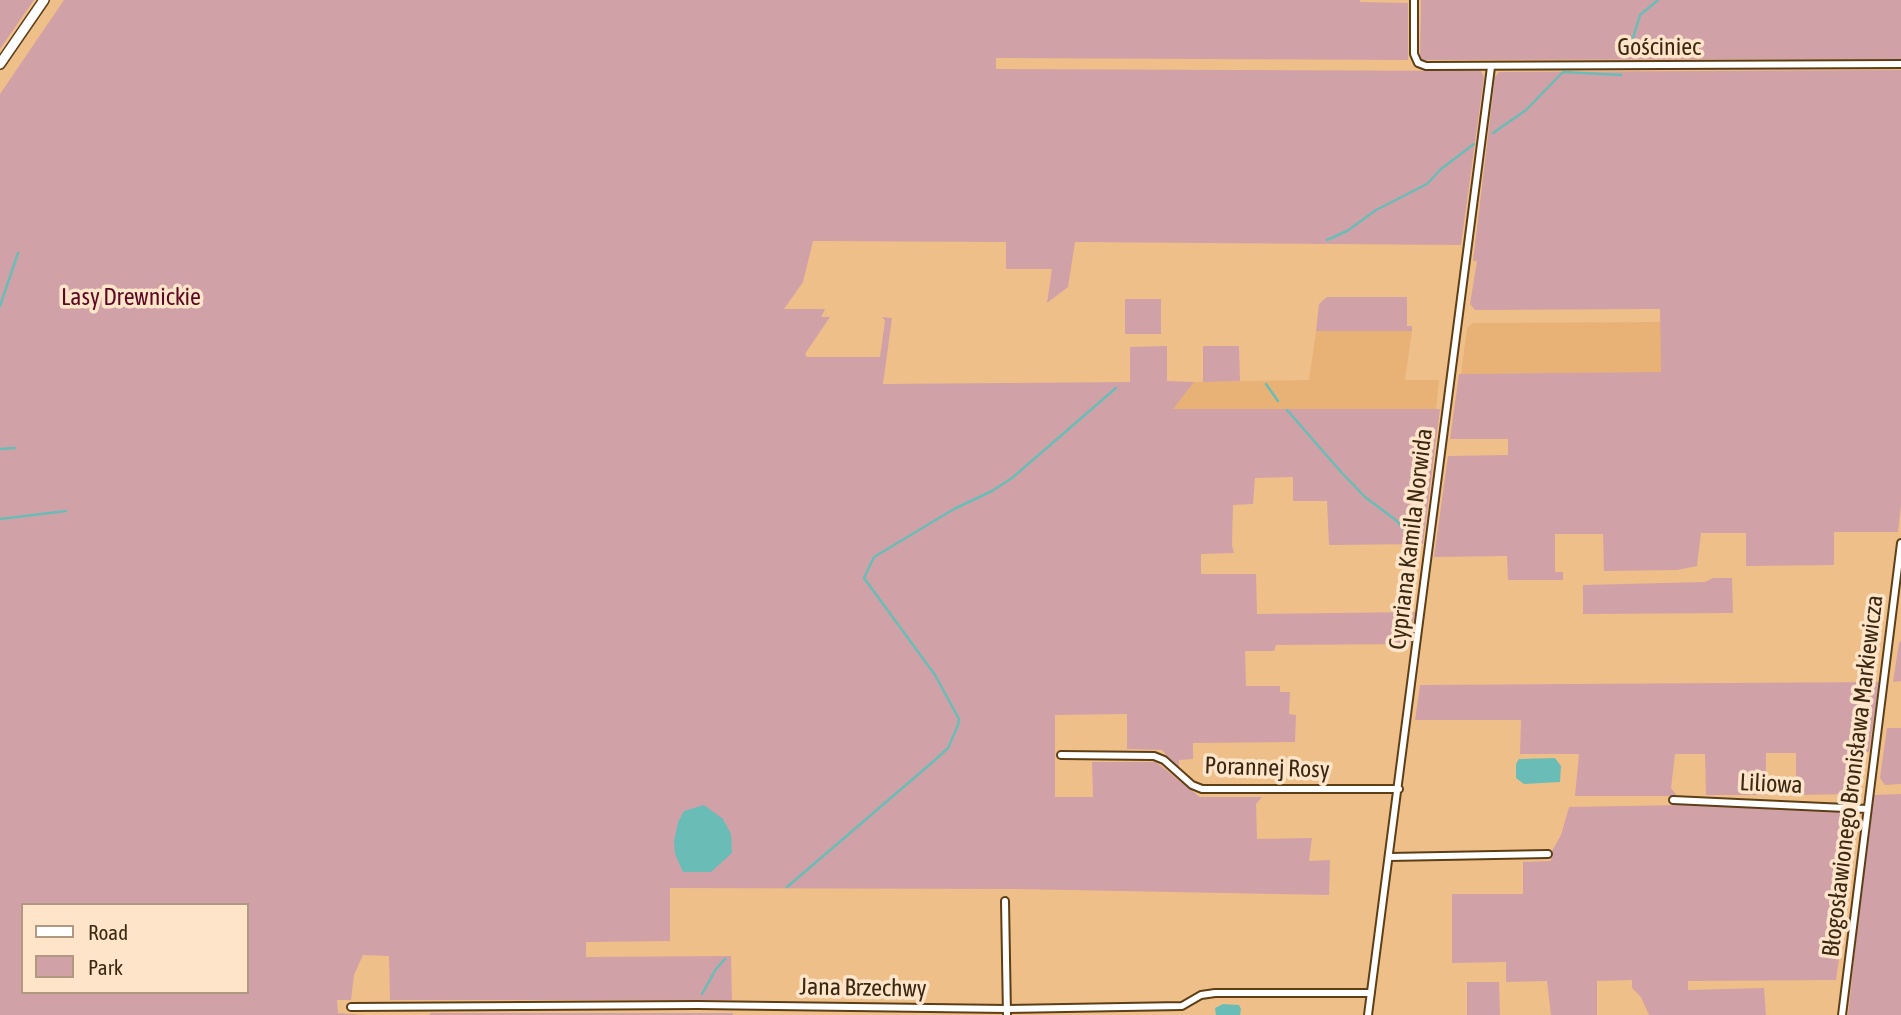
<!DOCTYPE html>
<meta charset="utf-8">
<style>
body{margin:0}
#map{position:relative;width:1901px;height:1015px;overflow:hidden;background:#efbf89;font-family:"Asap Condensed",sans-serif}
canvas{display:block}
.legend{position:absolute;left:21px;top:903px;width:228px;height:91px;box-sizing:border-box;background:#fee5ca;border:2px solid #b09980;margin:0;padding:9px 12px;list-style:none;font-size:21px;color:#3b2812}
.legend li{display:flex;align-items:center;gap:14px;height:35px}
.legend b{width:35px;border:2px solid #b09980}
</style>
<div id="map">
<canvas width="1901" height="1015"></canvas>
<ul class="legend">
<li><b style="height:9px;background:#fff"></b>Road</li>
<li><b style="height:19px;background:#d1a1a8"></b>Park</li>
</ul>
</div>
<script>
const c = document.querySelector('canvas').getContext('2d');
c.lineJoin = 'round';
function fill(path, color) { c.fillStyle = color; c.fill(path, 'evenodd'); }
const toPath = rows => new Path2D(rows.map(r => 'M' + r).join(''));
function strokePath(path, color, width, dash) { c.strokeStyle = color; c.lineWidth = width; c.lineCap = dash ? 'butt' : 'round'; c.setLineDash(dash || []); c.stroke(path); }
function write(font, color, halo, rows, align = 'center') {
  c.font = font + ' "Asap Condensed",sans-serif'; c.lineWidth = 7; c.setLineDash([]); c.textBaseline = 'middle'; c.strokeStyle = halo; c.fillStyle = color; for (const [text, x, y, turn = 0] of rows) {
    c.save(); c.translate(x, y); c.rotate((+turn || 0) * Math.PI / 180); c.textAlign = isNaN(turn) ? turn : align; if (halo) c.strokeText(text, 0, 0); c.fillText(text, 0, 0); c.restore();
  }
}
const built = toPath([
 [1661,322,1661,373,1461,374,1467,328,1473,323],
 [1316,331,1412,331,1405,380,1439,380,1436,409,1172,409,1194,382,1309,380]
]);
const green = toPath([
 [0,0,34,0,0,49],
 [64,0,1360,0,1360,2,1408,3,1408,60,996,58,996,69,1481,71,1484,77,1461,245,1075,242,1068,287,1047,303,1052,269,1006,269,1006,242,813,241,803,282,784,309,825,309,821,317,830,317,805,354,807,357,880,357,885,321,882,317,892,318,883,384,1130,382,1130,347,1167,346,1167,381,1194,382,1173,409,1440,409,1423,544,1329,545,1327,501,1293,501,1293,477,1255,478,1253,504,1233,505,1232,545,1234,553,1201,554,1201,574,1256,574,1257,614,1415,612,1410,644,1276,645,1274,651,1245,651,1246,686,1280,686,1280,692,1290,692,1289,714,1296,715,1295,742,1193,743,1193,759,1179,760,1179,767,1174,764,1162,750,1127,749,1127,714,1055,715,1055,797,1093,797,1092,762,1156,762,1200,797,1262,797,1256,804,1257,839,1312,838,1309,861,1330,860,1329,895,1015,889,670,888,670,941,586,942,586,957,731,956,732,1000,390,1000,389,956,363,955,354,975,351,1000,337,1000,338,1013,363,1015,0,1015,0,94],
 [23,905,247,905,247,992,23,992],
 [1421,0,1901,0,1901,59,1420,60],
 [1901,70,1901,505,1898,532,1834,532,1834,565,1746,566,1746,533,1701,533,1697,566,1677,570,1604,571,1603,534,1555,534,1555,572,1563,572,1563,580,1508,580,1507,556,1434,557,1448,456,1508,455,1508,439,1450,439,1459,374,1661,372,1660,309,1475,310,1470,304,1477,261,1473,261,1495,77,1499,72],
 [1327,297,1407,297,1407,326,1412,326,1412,331,1316,331,1319,304],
 [1125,299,1161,299,1161,334,1125,334],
 [1203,346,1239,346,1240,381,1203,382],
 [1713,578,1732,578,1733,613,1583,614,1583,585,1705,582],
 [1901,641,1901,681,1893,682,1899,643],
 [1879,682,1869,752,1864,752,1860,788,1853,794,1796,795,1796,753,1766,753,1766,795,1706,795,1705,754,1675,754,1671,788,1677,796,1575,796,1579,754,1520,754,1521,720,1415,720,1420,685],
 [1887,728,1901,728,1901,784,1885,785,1880,778],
 [1901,794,1901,1015,1848,1015,1872,795],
 [1854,802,1860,807,1836,980,1688,981,1688,990,1764,988,1766,1015,1649,1015,1641,997,1632,988,1632,980,1597,981,1597,1015,1551,1015,1547,981,1506,982,1506,962,1452,963,1452,894,1523,894,1523,862,1551,861,1552,851,1561,835,1569,807],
 [1467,982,1499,982,1500,1015,1467,1015],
 [430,1013,733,1013,733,1015,430,1015]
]);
const water = toPath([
 [1555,758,1561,766,1560,782,1524,784,1516,778,1516,764,1519,759],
 [704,805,723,819,731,834,732,853,711,872,683,872,675,854,674,841,678,822,684,811],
 [1223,1004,1239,1005,1241,1009,1240,1015,1216,1015,1215,1008]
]);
const stream = toPath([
 [1622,55,1631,45,1640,15,1658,0],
 [1493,133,1526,110,1563,72,1621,75],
 [1327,240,1347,231,1376,210,1427,184,1441,169,1474,144],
 [0,306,18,253],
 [1266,384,1278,401],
 [1287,410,1342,473,1365,497,1397,521,1412,540],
 [0,449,15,448],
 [0,519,66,511],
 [787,887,935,760,948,748,958,725,959,719,935,675,864,578,874,557,954,509,992,491,1012,478,1116,388],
 [702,994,716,969,725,959]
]);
const minor = toPath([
 [1414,0,1414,54,1418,63,1426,66,1901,64],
 [1061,755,1154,756,1164,760,1192,785,1202,789,1399,789],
 [1673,800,1867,809],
 [1389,857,1548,854],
 [1005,901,1007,1015],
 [351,1007,698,1005,1007,1009,1182,1006,1201,995,1215,993,1371,993],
 [1368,1015,1491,67],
 [1842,1015,1901,543]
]);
const secondary = toPath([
 [0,64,44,0]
]);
const streetNames = [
 ["Gościniec",1659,47],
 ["Cypriana Kamila Norwida",1411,539,-83],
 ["Porannej Rosy",1267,768,2],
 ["Błogosławionego Bronisława Markiewicza",1853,776,-83],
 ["Liliowa",1771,784,3],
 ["Jana Brzechwy",863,988,1]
];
const parkNames = [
 ["Lasy Drewnickie",131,297]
];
fill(built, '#e8b276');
fill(green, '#d1a1a8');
fill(water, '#6abdb6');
strokePath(stream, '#6abdb6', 2.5);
strokePath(minor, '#5e3e15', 10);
strokePath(secondary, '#5e3e15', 12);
strokePath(minor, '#fff', 6);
strokePath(secondary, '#fff', 9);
write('24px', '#3b2812', '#fee5ca', streetNames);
write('24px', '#5a0924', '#fee5ca', parkNames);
</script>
